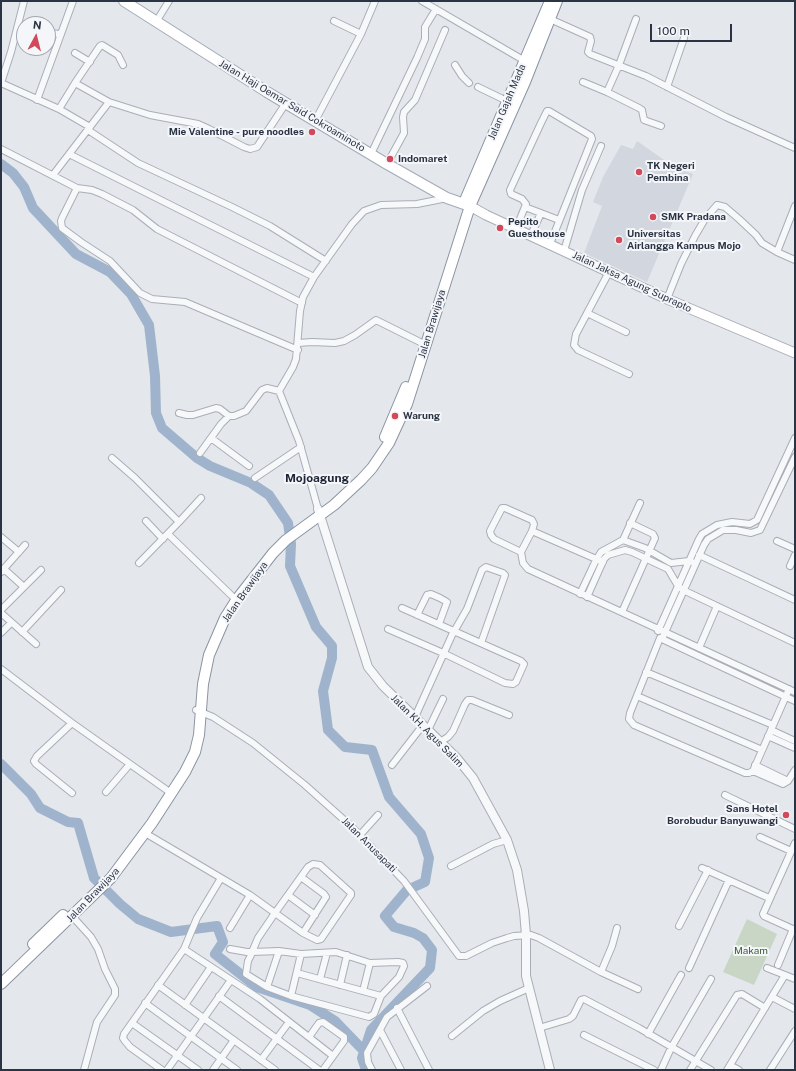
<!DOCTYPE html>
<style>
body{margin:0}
#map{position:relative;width:796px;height:1071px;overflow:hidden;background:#e4e7ec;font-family:"Public Sans",sans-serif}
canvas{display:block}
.frame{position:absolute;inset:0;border:2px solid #2b3445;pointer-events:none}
.north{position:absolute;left:16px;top:16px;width:40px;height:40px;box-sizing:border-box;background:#f4f6f9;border:1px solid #a4a8b1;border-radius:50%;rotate:7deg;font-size:11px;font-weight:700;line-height:16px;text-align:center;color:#2b3445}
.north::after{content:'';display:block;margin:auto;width:14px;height:18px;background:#d1495b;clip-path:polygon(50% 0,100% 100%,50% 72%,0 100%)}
.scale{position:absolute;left:650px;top:24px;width:82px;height:18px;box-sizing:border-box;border:2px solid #2b3445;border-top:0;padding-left:5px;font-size:12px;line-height:14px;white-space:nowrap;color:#2b3445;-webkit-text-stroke:3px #f4f6f9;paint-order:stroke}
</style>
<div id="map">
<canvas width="796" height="1071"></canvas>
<div class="frame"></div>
<div class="north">N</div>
<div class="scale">100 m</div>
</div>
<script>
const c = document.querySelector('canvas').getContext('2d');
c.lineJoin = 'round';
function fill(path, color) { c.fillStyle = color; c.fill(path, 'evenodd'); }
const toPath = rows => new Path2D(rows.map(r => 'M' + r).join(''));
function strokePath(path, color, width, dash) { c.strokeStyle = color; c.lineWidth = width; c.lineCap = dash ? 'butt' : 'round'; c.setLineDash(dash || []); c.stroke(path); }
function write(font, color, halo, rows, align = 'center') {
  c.font = font + ' "Public Sans",sans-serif'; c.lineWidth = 4; c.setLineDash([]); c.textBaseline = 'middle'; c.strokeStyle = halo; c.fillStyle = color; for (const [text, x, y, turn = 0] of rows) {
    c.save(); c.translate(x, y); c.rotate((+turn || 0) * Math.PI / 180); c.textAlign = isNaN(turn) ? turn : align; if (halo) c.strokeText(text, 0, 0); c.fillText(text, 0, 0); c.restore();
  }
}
const built = toPath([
 [637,141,674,167,693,174,647,282,584,253,602,206,593,202,603,177,621,145,633,149]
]);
const green = toPath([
 [747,919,777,934,754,985,723,972]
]);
const river = toPath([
 [1,164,13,173,24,187,33,208,76,254,110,272,131,294,149,325,155,376,156,413,162,428,197,458,210,466,251,483,269,495,288,523,291,544,290,566,316,627,332,646,332,658,323,691,328,730,345,747,372,750,389,797,421,834,429,858,425,882,407,890,385,916,394,927,414,933,423,938,432,950,430,968,371,1030,362,1058,366,1070],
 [1,764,31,794,40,808,68,822,78,823,94,878,120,904,138,919,171,932,217,926,223,942,215,954,257,987,310,1005,335,1021,364,1051]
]);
const minor = toPath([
 [422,1,525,61],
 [550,19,590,37,591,41,588,52,590,54,646,76,726,117,795,148],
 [334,21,361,34],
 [156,22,169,1],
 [48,33,61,34,73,1],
 [75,53,90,62],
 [455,65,462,76,469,83],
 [583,82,607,92,639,108,642,110,644,120,661,126],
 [1,83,59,109,75,83,109,102],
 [1,83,11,52,24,1],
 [75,83,100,46,102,45,118,55,123,65],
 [478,87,509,102],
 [667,87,684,38],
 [607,92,619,65,636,19],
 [37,100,61,34],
 [59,109,90,127],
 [315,121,361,34,375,1],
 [88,130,138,163,232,207,270,226,326,261],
 [1,149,77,188,92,190,102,194,133,210,157,229,302,303],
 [69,154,314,277],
 [371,154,417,58,425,39,425,27,436,9],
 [387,164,404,133,403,117,404,112,415,100,445,30],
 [53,175,109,102,150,115,198,124,209,129,244,147,250,149,257,147,286,103],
 [77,188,62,218,61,221,62,228,81,242,110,261,140,293,152,299,185,302,298,350],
 [525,207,559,220],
 [516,229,526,204,522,199,511,194,510,190,541,123,547,111,549,111,591,136,592,139,550,244],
 [531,235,541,213],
 [564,251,582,190,601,146],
 [777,252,795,206],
 [609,272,576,334,574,345,578,350,629,374],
 [667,299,681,264,695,236,705,219,717,205,725,207,739,219,756,235,762,243,777,252,795,260],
 [587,313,626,332],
 [298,343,312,342,335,343,344,341,355,335,376,320,420,342],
 [179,413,187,415,193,415,216,408,220,409,229,416,234,416,246,411,262,390,267,388,279,391],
 [211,438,249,466],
 [200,453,221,424,229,416],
 [112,458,135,478,179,522,139,563],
 [255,478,301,447],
 [318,509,299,441,279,391,293,367,296,359,300,311,303,297,314,277,352,224,364,211,381,205,417,204,447,198],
 [146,521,163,539],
 [179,522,201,498],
 [532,531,521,552,523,563,528,569,795,692],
 [168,534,232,596],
 [1,537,19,552],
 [623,540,640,503],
 [777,541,795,549],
 [521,552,494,539,491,535,490,531,502,508,505,508,532,520,534,524,532,531,603,562],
 [699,555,795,600],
 [790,566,795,555],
 [4,569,24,587],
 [1,572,25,545],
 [580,594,596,560,601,552,623,540,645,548,671,563,689,561,692,562],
 [587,597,604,559,608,555,625,550,632,552,668,569,678,586,683,590,795,643],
 [1,610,41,570],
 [622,612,655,538,653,534,630,523],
 [1,613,36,644],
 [417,615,427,595,431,594,440,598,447,602,439,624],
 [388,629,443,653,505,683,513,684,516,682,524,664,521,661,402,608],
 [658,631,699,539,702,534,717,525,732,522,750,524,757,520,795,438],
 [22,632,61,590],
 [1,633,11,623],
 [662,639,795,701],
 [699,648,717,606],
 [1,669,72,723,171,793],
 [646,672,773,725],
 [789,689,753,771,749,773,745,773,634,725,629,719,630,713,660,638,662,639,704,545,708,539,723,530,736,530,751,533,760,530,795,457],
 [637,696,762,750],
 [196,710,213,717,253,743,305,785,352,827,404,881,459,956,466,956,492,943,507,938,514,936,531,935,539,938,601,972,638,989],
 [415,717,452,635,467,609,482,570,486,567,503,573,505,575,481,643],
 [72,723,37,756,34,761,36,764,72,793],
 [428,730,443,699],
 [771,730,795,741],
 [768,736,795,748],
 [440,742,448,737,453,731,465,704,468,700,472,700,509,715],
 [392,765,423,725],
 [755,765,788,781],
 [753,771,783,784,788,781,795,770],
 [106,792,130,764],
 [725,795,795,829],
 [145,833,250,895,275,913,303,933,317,940,321,939,351,895,351,893,320,865,313,864,308,867,275,913,258,938,252,952,251,955,248,961,246,974,267,987,291,996,369,1017,374,1014,381,996,399,977,404,966,403,963,398,962,370,963,336,952,301,954,279,951,252,952,247,952,230,949],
 [360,835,378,815],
 [760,837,791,851],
 [795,843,763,914,764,916,795,930],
 [451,866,493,844,507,840],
 [702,868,769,898],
 [301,877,324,894,326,897,303,933],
 [288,895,315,915],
 [72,916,91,937,98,949,105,969,115,989,115,995,97,1022,84,1070],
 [679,926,708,870],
 [230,928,250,895],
 [184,949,260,999,333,1056],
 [778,965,793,929],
 [689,968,729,880],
 [767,968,785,975],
 [601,972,612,946,617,928],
 [297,973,381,996],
 [320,979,327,953],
 [158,985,275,1070],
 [340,985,347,955],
 [267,987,279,951],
 [363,991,370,963],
 [219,996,319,1070],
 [291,996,301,954],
 [772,997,795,1009],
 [145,1003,237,1070],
 [185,1005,211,967],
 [397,1008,429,1070],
 [132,1023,198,1070],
 [539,1028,569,1019,573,1016,581,1000,584,999,639,1028,711,1070],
 [380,1030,401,1070],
 [648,1034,681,975],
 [584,1035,654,1070],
 [452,1036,483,1011,500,1001,529,988],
 [309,1037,319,1023,323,1022,344,1037,344,1041,323,1070],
 [261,1060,289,1022],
 [730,1065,739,1070],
 [162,1070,130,1047,125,1041,123,1038,124,1034,184,949,197,918,221,878],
 [167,1070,231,980],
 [213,1070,234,1040],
 [372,1070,368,1062,367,1053,387,1017,427,986],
 [661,1070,671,1048,711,979],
 [690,1070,737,995,742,994,765,1008],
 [727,1070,785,975,795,979],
 [770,1070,795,1031]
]);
const tertiary = toPath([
 [318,509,368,667,383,686,456,757,473,778,507,840,517,870,524,911,526,935,526,976,550,1070]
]);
const secondary = toPath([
 [470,206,486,215,667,299,795,353]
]);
const primary = toPath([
 [124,1,267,92,387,164,447,198,470,206]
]);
const trunk = toPath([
 [466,198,550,1],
 [385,437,406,387],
 [33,944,63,915],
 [1,984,111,878,152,823,185,772,195,752,199,735,203,684,209,655,225,618,237,599,273,553,286,540,334,505,361,480,372,468,389,443,407,404,470,206,525,82,557,1]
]);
const markers = [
 [312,132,4,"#d1495b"],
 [390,159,4,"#d1495b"],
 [639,172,4,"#d1495b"],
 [653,217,4,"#d1495b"],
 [500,228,4,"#d1495b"],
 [619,240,4,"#d1495b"],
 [395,416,4,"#d1495b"],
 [786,815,4,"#d1495b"]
];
const streetNames = [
 ["Jalan Gajah Mada",507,102,-67],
 ["Jalan Haji Oemar Said Cokroaminoto",292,106,31],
 ["Jalan Jaksa Agung Suprapto",632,282,25],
 ["Jalan Brawijaya",432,324,-73],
 ["Jalan Brawijaya",245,592,-55],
 ["Jalan KH. Agus Salim",427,731,45],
 ["Jalan Anusapati",369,845,45],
 ["Jalan Brawijaya",93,895,-46]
];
const poiNames = [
 ["Mie Valentine - pure noodles",304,132,"right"],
 ["Indomaret",398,159],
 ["TK Negeri",647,166],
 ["Pembina",647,178],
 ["SMK Pradana",661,217],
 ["Pepito",508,222],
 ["Guesthouse",508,234],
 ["Universitas",627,234],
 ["Airlangga Kampus Mojo",627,246],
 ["Warung",403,416],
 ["Sans Hotel",778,809,"right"],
 ["Borobudur Banyuwangi",778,821,"right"]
];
const parkNames = [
 ["Makam",751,951]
];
const quarterNames = [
 ["Mojoagung",317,478]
];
fill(built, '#d2d6de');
fill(green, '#c9d6c5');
strokePath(river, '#9fb4cc', 10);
strokePath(minor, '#a9aeb7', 8);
strokePath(tertiary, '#a9aeb7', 10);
strokePath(secondary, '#a9aeb7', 11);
strokePath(primary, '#a3abb8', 12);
strokePath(trunk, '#8b94a3', 12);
strokePath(minor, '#f7f8fa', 6);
strokePath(tertiary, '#f7f8fa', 8);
strokePath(secondary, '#fff', 9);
strokePath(primary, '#fff', 10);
strokePath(trunk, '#fff', 10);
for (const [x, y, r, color] of markers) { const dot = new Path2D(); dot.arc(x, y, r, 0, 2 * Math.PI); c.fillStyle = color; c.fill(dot); strokePath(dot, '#f4f6f9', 1.5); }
write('10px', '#2b3445', '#f4f6f9', streetNames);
write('bold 10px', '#2b3445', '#f4f6f9', poiNames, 'left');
write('10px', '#3f6138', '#f4f6f9', parkNames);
write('bold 12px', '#1d2536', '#f4f6f9', quarterNames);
</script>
